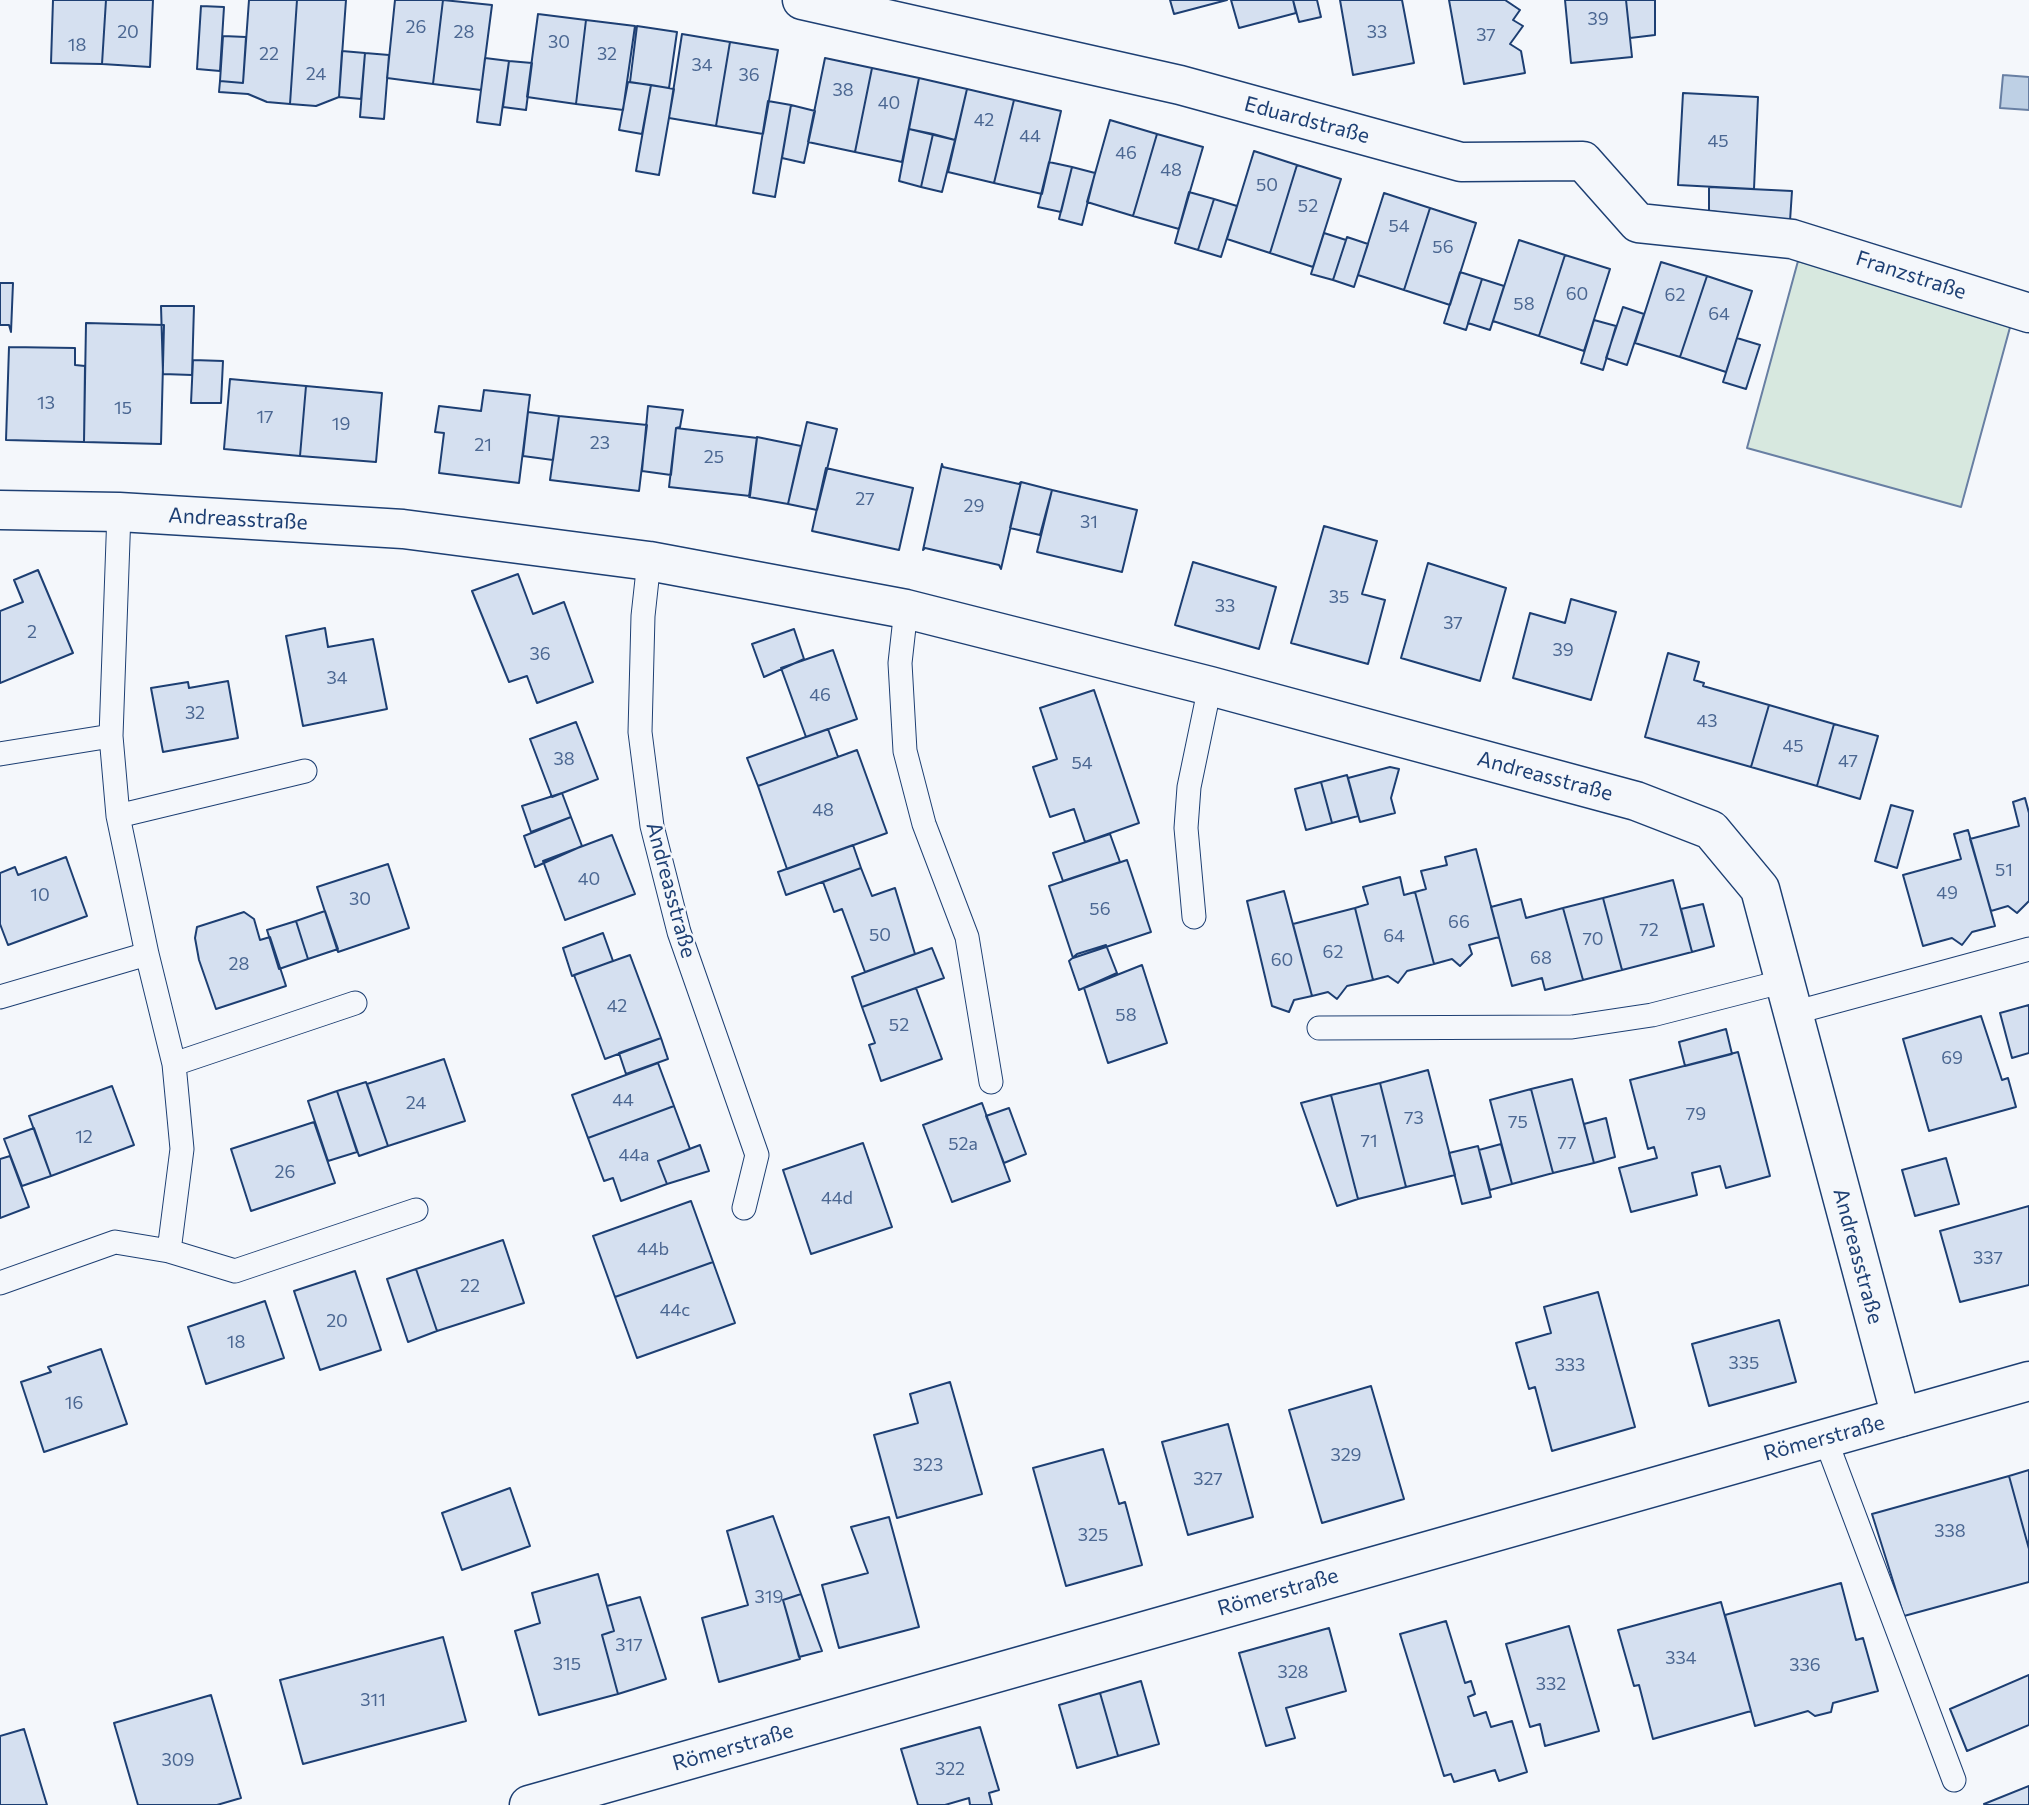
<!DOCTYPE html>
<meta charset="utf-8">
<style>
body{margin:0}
canvas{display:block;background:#f4f7fb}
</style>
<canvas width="2029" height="1805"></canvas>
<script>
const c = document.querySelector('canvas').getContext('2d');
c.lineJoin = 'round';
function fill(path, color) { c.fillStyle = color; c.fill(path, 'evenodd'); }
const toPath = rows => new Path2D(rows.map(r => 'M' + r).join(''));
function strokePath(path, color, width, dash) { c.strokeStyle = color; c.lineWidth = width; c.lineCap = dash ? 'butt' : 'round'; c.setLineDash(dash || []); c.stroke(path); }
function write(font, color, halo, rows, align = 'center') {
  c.font = font + ' Commissioner,sans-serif'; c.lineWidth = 5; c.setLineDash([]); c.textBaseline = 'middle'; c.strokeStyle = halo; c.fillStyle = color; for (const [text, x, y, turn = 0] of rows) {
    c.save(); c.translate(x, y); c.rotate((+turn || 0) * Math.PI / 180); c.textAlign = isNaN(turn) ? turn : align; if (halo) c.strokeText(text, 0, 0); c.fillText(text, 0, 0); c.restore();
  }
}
const green = toPath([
 [1798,261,2012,320,1961,507,1747,448,1798,261]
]);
const water = toPath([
 [2003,75,2029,77,2029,110,2000,108,2003,75]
]);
const building = toPath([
 [53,0,106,0,102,64,51,63,53,0],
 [106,0,153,0,150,67,102,64,106,0],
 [249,0,297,0,290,104,267,102,248,94,219,92,220,81,243,83,249,0],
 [297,0,346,0,339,97,316,106,290,104,297,0],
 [395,0,443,0,433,84,387,78,395,0],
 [443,0,492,5,481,90,433,84,443,0],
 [1170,0,1227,0,1174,14,1170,0],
 [1231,0,1293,0,1296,13,1239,28,1231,0],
 [1293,0,1317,0,1321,17,1299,22,1293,0],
 [1340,0,1402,0,1414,63,1353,75,1340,0],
 [1449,0,1505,0,1520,10,1513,20,1523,26,1510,44,1521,51,1525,73,1464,84,1449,0],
 [1565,0,1626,0,1632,57,1571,63,1565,0],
 [1626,0,1655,0,1655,35,1630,38,1626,0],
 [201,6,224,7,220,71,197,69,201,6],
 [538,14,586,20,576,104,527,97,538,14],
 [586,20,635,26,623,110,576,104,586,20],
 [637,26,677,32,669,88,630,82,637,26],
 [682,34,730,42,716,126,669,118,682,34],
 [223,36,246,37,243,83,220,81,223,36],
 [730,42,778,50,763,134,716,126,730,42],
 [342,51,365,53,361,99,339,97,342,51],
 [365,53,389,55,384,119,360,117,365,53],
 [485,58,509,61,500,125,477,122,485,58],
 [825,58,872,68,855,152,808,142,825,58],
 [509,61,532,63,526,110,503,107,509,61],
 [872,68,919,78,902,162,855,152,872,68],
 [919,78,967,89,955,140,909,129,919,78],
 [628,82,651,85,642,134,619,130,628,82],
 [651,85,674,89,659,175,636,171,651,85],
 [967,89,1014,100,994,183,948,172,967,89],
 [1683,93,1758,97,1754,189,1678,185,1683,93],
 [1014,100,1061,111,1042,194,994,183,1014,100],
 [768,101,791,105,775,197,753,193,768,101],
 [791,105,815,111,804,163,782,158,791,105],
 [1110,120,1157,134,1133,216,1087,202,1110,120],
 [909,129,933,134,921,187,899,181,909,129],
 [933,134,955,140,942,192,921,187,933,134],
 [1157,134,1203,147,1179,229,1133,216,1157,134],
 [1254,151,1297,165,1270,253,1227,239,1254,151],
 [1049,162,1072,167,1061,212,1038,207,1049,162],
 [1297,165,1341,179,1313,267,1270,253,1297,165],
 [1072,167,1095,173,1082,225,1059,219,1072,167],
 [1709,187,1792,191,1790,221,1709,211,1709,187],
 [1189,192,1214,199,1198,250,1175,243,1189,192],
 [1384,193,1430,208,1404,290,1358,275,1384,193],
 [1214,199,1237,206,1221,257,1198,250,1214,199],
 [1430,208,1476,223,1450,305,1404,290,1430,208],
 [1324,233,1346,240,1333,280,1311,274,1324,233],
 [1347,237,1368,244,1354,287,1333,280,1347,237],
 [1519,240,1565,255,1539,336,1493,321,1519,240],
 [1565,255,1610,269,1584,351,1539,336,1565,255],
 [1661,262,1707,276,1680,357,1635,343,1661,262],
 [1460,272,1482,279,1466,330,1444,323,1460,272],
 [1707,276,1752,291,1726,372,1680,357,1707,276],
 [1482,279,1504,286,1490,330,1468,323,1482,279],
 [0,283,13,283,11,332,9,325,0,325,0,283],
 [161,306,194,306,192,375,163,374,161,306],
 [1623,307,1644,314,1627,365,1606,358,1623,307],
 [1594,320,1616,326,1603,370,1581,363,1594,320],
 [86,323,164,325,161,444,84,442,86,323],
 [1737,338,1760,345,1746,389,1723,382,1737,338],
 [9,347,75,348,75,365,85,366,84,442,6,440,9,347],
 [193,360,223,361,221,403,191,403,193,360],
 [230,379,306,386,300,456,224,449,230,379],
 [306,386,382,393,376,462,300,456,306,386],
 [484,390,530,395,519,483,439,473,444,433,435,432,439,406,481,411,484,390],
 [648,406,683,410,680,427,676,428,671,475,642,471,648,406],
 [528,412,559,416,553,460,523,456,528,412],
 [559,416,647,425,639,491,550,480,559,416],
 [807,422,837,429,817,510,788,504,807,422],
 [676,428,757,438,750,496,669,487,676,428],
 [757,437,801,446,788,504,749,497,757,437],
 [942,464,943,467,1019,484,1021,482,1001,569,999,565,925,548,923,550,942,464],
 [826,468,913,488,899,550,812,531,826,468],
 [1021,482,1052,490,1040,535,1010,528,1021,482],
 [1052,490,1137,510,1122,572,1037,552,1052,490],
 [1324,526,1377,541,1362,594,1385,600,1368,664,1291,643,1324,526],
 [1193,562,1276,587,1259,649,1175,625,1193,562],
 [1428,563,1506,588,1480,681,1401,658,1428,563],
 [38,570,73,653,0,683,0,611,23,602,14,580,38,570],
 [518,574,533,614,564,602,593,682,537,703,527,676,509,682,472,591,518,574],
 [1571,599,1616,612,1591,700,1513,678,1530,613,1565,623,1571,599],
 [325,628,328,647,373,639,387,709,303,726,286,636,325,628],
 [794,629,804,659,764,677,752,644,794,629],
 [833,650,857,719,806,737,781,668,833,650],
 [1668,653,1699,662,1694,680,1704,683,1703,686,1769,705,1751,767,1645,737,1668,653],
 [228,681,238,738,163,752,151,688,188,682,189,688,228,681],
 [1094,690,1139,823,1085,842,1074,809,1050,817,1033,767,1057,759,1040,708,1094,690],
 [1769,705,1834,724,1817,786,1751,767,1769,705],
 [576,722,598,779,552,797,530,739,576,722],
 [1834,724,1878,736,1860,799,1817,786,1834,724],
 [828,729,838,757,758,786,747,758,828,729],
 [857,750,887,833,787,869,758,786,857,750],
 [1390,767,1399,769,1391,798,1395,813,1360,822,1348,778,1390,767],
 [1347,775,1358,816,1332,823,1321,782,1347,775],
 [1321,782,1332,823,1306,830,1295,789,1321,782],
 [562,793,571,817,531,832,522,806,562,793],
 [2025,798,2029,813,2029,901,2017,913,2008,906,1991,911,1970,839,2019,826,2013,802,2025,798],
 [1891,805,1913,811,1897,868,1875,861,1891,805],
 [571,817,582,846,535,867,524,836,571,817],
 [1968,830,1995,926,1972,932,1962,945,1952,938,1923,946,1903,875,1961,859,1954,834,1968,830],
 [1110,834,1120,862,1063,881,1053,853,1110,834],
 [612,835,635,894,565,920,543,861,612,835],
 [853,845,861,868,786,895,778,872,853,845],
 [1476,849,1499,937,1469,945,1472,954,1460,966,1452,959,1434,964,1415,892,1426,889,1421,871,1447,865,1445,857,1476,849],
 [66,857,87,916,8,945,0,924,0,873,15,867,18,875,66,857],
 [1127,860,1151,932,1073,958,1049,886,1127,860],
 [388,864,409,928,338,952,317,887,388,864],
 [861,868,872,896,895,888,915,954,865,972,842,909,834,912,823,882,861,868],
 [1400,877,1404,895,1415,892,1434,964,1407,971,1398,983,1388,976,1373,980,1355,908,1368,904,1363,887,1400,877],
 [1673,880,1692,952,1622,970,1603,898,1673,880],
 [1284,891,1312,996,1294,1000,1289,1012,1272,1006,1247,901,1284,891],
 [1603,898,1622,970,1583,980,1563,908,1603,898],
 [1521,899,1526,918,1563,908,1583,980,1545,990,1542,978,1512,986,1491,907,1521,899],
 [1703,904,1714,946,1692,952,1681,909,1703,904],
 [1355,908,1373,980,1347,986,1337,999,1328,992,1312,996,1293,924,1355,908],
 [325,911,338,949,308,959,296,921,325,911],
 [244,912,254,919,260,940,270,937,286,986,216,1009,199,960,195,938,197,927,244,912],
 [296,921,308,959,279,969,267,930,296,921],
 [603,933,613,961,572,976,563,948,603,933],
 [1106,945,1117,973,1079,990,1069,961,1077,954,1106,945],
 [932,948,944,978,862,1007,852,977,932,948],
 [630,955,661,1038,605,1059,574,975,630,955],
 [1142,965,1167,1043,1108,1063,1084,988,1142,965],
 [916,988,942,1059,881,1081,869,1045,875,1043,862,1007,916,988],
 [2029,1005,2029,1053,2012,1058,2000,1013,2029,1005],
 [1981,1016,2002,1080,2008,1078,2016,1107,1929,1131,1903,1039,1981,1016],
 [1726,1029,1732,1054,1685,1066,1679,1042,1726,1029],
 [661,1038,668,1059,626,1074,619,1053,661,1038],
 [1738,1052,1770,1176,1726,1188,1720,1166,1692,1173,1697,1195,1631,1212,1619,1168,1657,1158,1654,1147,1648,1149,1630,1080,1738,1052],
 [444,1059,465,1121,388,1146,367,1084,444,1059],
 [658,1063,674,1106,588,1138,572,1095,658,1063],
 [1428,1070,1455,1175,1406,1187,1380,1083,1428,1070],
 [1572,1079,1594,1163,1553,1173,1531,1089,1572,1079],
 [366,1082,388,1146,359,1156,337,1091,366,1082],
 [1380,1083,1406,1187,1358,1199,1331,1095,1380,1083],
 [112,1086,134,1145,51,1176,29,1116,112,1086],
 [1531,1089,1553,1173,1512,1184,1490,1100,1531,1089],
 [337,1091,357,1152,328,1161,308,1101,337,1091],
 [1331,1095,1358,1199,1337,1206,1301,1103,1331,1095],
 [982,1103,1010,1181,952,1202,923,1125,982,1103],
 [674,1106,690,1149,658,1161,667,1184,621,1201,613,1178,604,1181,588,1138,674,1106],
 [1009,1108,1026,1154,1004,1163,986,1116,1009,1108],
 [1606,1118,1615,1157,1594,1163,1584,1124,1606,1118],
 [314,1122,335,1183,251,1211,231,1149,314,1122],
 [34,1128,51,1176,22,1186,4,1139,34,1128],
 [863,1143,892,1227,811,1254,783,1170,863,1143],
 [1501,1144,1512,1184,1490,1190,1479,1150,1501,1144],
 [700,1145,709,1171,667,1184,658,1161,700,1145],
 [1478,1146,1491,1197,1462,1204,1449,1153,1478,1146],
 [10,1156,29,1207,0,1218,0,1159,10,1156],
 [1946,1158,1959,1204,1915,1216,1902,1170,1946,1158],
 [691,1201,713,1262,615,1297,593,1236,691,1201],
 [2029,1206,2029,1285,1960,1302,1940,1231,2029,1206],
 [503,1240,524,1303,437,1331,416,1269,503,1240],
 [713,1262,735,1323,637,1358,615,1297,713,1262],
 [416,1269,437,1331,408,1342,387,1279,416,1269],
 [355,1271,381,1350,320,1370,294,1291,355,1271],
 [1598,1292,1635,1427,1552,1451,1535,1387,1529,1389,1516,1343,1551,1333,1544,1307,1598,1292],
 [265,1301,284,1358,206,1384,188,1327,265,1301],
 [1779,1320,1796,1382,1709,1406,1692,1344,1779,1320],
 [101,1349,127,1424,44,1452,21,1382,51,1372,48,1367,101,1349],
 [950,1382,982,1494,897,1518,874,1435,918,1423,910,1394,950,1382],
 [1371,1386,1404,1499,1322,1523,1289,1410,1371,1386],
 [1228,1424,1253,1517,1188,1535,1162,1442,1228,1424],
 [1103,1449,1119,1504,1125,1502,1142,1565,1066,1586,1033,1468,1103,1449],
 [2029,1470,2029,1549,2009,1476,2029,1470],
 [2009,1476,2029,1549,2029,1582,1904,1616,1872,1514,2009,1476],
 [510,1488,530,1546,462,1570,442,1513,510,1488],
 [773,1516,801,1594,783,1600,800,1659,719,1682,702,1618,748,1605,727,1531,773,1516],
 [889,1517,919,1627,839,1648,822,1585,868,1573,851,1527,889,1517],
 [598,1574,614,1631,602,1635,618,1694,539,1715,515,1631,540,1623,532,1593,598,1574],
 [1841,1583,1856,1640,1863,1638,1878,1691,1833,1703,1831,1712,1815,1716,1808,1711,1755,1726,1725,1615,1841,1583],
 [801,1594,822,1651,799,1657,783,1600,801,1594],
 [640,1597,666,1679,618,1694,602,1635,614,1631,607,1606,640,1597],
 [1721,1602,1751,1711,1653,1739,1639,1685,1634,1686,1618,1630,1721,1602],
 [1446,1621,1465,1683,1471,1681,1475,1694,1468,1697,1474,1716,1486,1712,1491,1727,1512,1721,1527,1772,1499,1781,1495,1770,1454,1782,1451,1774,1444,1776,1400,1634,1446,1621],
 [1569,1626,1599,1731,1545,1746,1540,1724,1530,1727,1506,1644,1569,1626],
 [1329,1628,1346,1691,1286,1708,1295,1738,1266,1746,1239,1653,1329,1628],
 [443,1637,466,1721,303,1764,280,1680,443,1637],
 [2029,1675,2029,1725,1967,1751,1950,1709,2029,1675],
 [1141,1681,1159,1744,1118,1756,1100,1693,1141,1681],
 [1100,1693,1118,1756,1077,1768,1059,1705,1100,1693],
 [211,1695,241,1798,217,1805,138,1805,114,1723,211,1695],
 [980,1727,999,1790,989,1793,992,1805,970,1805,969,1798,945,1805,918,1805,901,1749,980,1727],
 [24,1729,47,1805,0,1805,0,1736,24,1729],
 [2029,1786,2029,1805,1985,1805,1984,1804,2029,1786]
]);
const service = toPath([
 [119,512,111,736,118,816,147,954,174,1064,182,1149,169,1251,235,1271,416,1210],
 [649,561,643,616,640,732,652,826,679,932,757,1155,744,1208],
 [906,609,900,663,905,751,924,824,967,937,991,1082],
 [0,754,111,736],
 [118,816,305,771],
 [1194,917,1186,828,1189,787,1210,686],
 [0,997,147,954],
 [1793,1013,2029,949],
 [1319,1028,1572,1027,1652,1015,1785,981],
 [174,1064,355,1003],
 [0,1283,115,1242,169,1251],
 [1825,1438,1954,1780]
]);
const minor = toPath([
 [802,0,1180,85,1461,162,1583,161,1638,223,1792,239,2029,313],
 [0,510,119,512,403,529,649,561,906,609,1210,686,1636,801,1711,830,1760,889,1901,1417]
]);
const tertiary = toPath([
 [529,1805,2029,1381]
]);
const numberNames = [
 ["39",1598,19],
 ["26",416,27],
 ["20",128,32],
 ["28",464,32],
 ["33",1377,32],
 ["37",1486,35],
 ["30",559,42],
 ["18",77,45],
 ["22",269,54],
 ["32",607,54],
 ["34",702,65],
 ["24",316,74],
 ["36",749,75],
 ["38",843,90],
 ["40",889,103],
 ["42",984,120],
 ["44",1030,136],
 ["45",1718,141],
 ["46",1126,153],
 ["48",1171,170],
 ["50",1267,185],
 ["52",1308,206],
 ["54",1399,226],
 ["56",1443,247],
 ["60",1577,294],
 ["62",1675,295],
 ["58",1524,304],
 ["64",1719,314],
 ["13",46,403],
 ["15",123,408],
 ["17",265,417],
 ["19",341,424],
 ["23",600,443],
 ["21",483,445],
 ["25",714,457],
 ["27",865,499],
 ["29",974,506],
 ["31",1089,522],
 ["35",1339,597],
 ["33",1225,606],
 ["37",1453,623],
 ["2",32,632],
 ["39",1563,650],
 ["36",540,654],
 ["34",337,678],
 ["46",820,695],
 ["32",195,713],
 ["43",1707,721],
 ["45",1793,746],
 ["38",564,759],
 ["47",1848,761],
 ["54",1082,763],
 ["48",823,810],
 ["51",2004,870],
 ["40",589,879],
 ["49",1947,893],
 ["10",40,895],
 ["30",360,899],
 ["56",1100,909],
 ["66",1459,922],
 ["72",1649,930],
 ["50",880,935],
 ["64",1394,936],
 ["70",1593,939],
 ["62",1333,952],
 ["68",1541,958],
 ["60",1282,960],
 ["28",239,964],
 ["42",617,1006],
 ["58",1126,1015],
 ["52",899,1025],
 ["69",1952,1058],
 ["44",623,1100],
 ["24",416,1103],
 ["79",1696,1114],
 ["73",1414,1118],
 ["75",1518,1122],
 ["12",84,1137],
 ["71",1369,1141],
 ["77",1567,1143],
 ["52a",963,1144],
 ["44a",634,1155],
 ["26",285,1172],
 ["44d",837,1198],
 ["44b",653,1249],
 ["337",1988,1258],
 ["22",470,1286],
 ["44c",675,1310],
 ["20",337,1321],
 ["18",236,1342],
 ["335",1744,1363],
 ["333",1570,1365],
 ["16",74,1403],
 ["329",1346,1455],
 ["323",928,1465],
 ["327",1208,1479],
 ["338",1950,1531],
 ["325",1093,1535],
 ["319",769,1597],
 ["317",629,1645],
 ["334",1681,1658],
 ["315",567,1664],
 ["336",1805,1665],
 ["328",1293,1672],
 ["332",1551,1684],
 ["311",373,1700],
 ["309",178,1760],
 ["322",950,1769]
];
const streetNames = [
 ["Eduardstraße",1307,120,15],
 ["Franzstraße",1911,275,18],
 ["Andreasstraße",238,519,3],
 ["Andreasstraße",1545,776,15],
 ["Andreasstraße",671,890,75],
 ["Andreasstraße",1858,1256,75],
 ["Römerstraße",1824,1438,-15],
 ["Römerstraße",1278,1592,-16],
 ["Römerstraße",733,1747,-16]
];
fill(green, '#d7e8df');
strokePath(green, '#687fa3', 2);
fill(water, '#bed0e5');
strokePath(water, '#687fa3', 2);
fill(building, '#d5e0f0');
strokePath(building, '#1d3f73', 2);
strokePath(service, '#1d3f73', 25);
strokePath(minor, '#1d3f73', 41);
strokePath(tertiary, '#1d3f73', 41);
strokePath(service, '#f4f7fb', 23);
strokePath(minor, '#f4f7fb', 38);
strokePath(tertiary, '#f4f7fb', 38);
write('18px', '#4b6792', null, numberNames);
write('21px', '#1d3f73', '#f4f7fb', streetNames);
</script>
